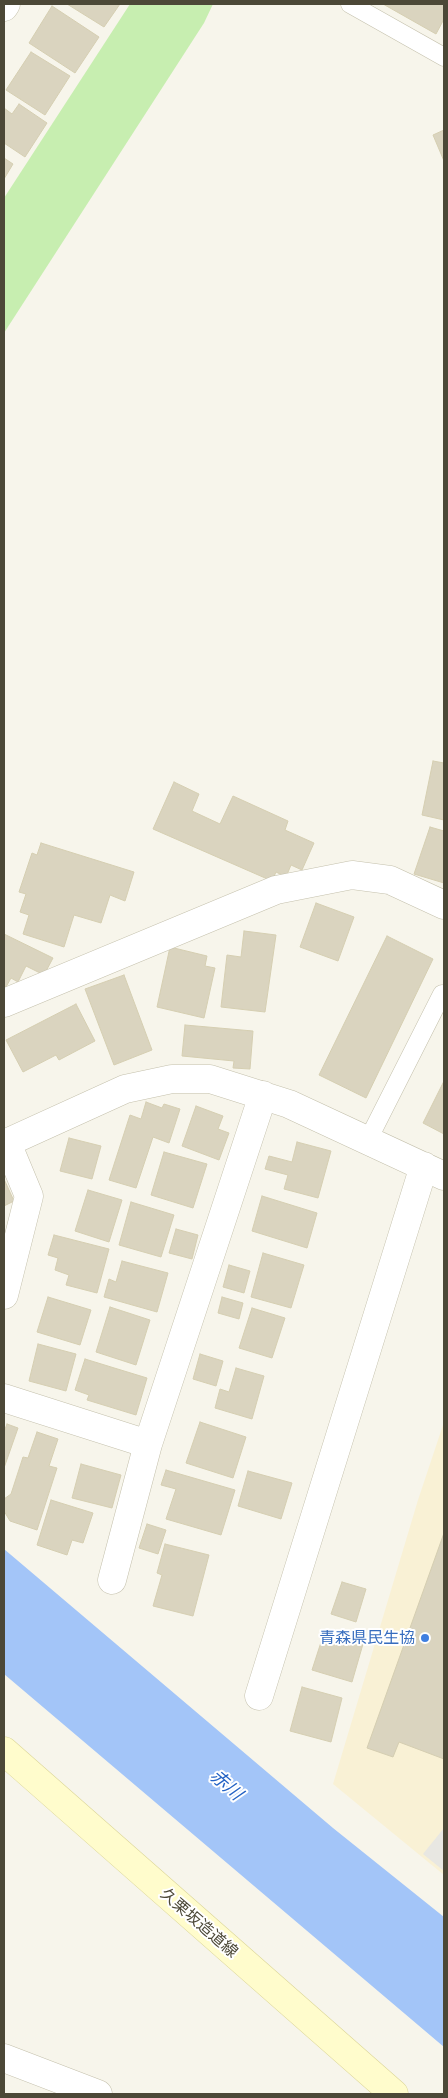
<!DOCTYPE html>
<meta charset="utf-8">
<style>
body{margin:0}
#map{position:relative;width:448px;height:2098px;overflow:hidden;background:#f7f5eb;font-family:"Public Sans",sans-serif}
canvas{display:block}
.frame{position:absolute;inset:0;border:5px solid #4c4837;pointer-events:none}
</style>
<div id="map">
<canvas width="448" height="2098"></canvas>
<div class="frame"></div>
</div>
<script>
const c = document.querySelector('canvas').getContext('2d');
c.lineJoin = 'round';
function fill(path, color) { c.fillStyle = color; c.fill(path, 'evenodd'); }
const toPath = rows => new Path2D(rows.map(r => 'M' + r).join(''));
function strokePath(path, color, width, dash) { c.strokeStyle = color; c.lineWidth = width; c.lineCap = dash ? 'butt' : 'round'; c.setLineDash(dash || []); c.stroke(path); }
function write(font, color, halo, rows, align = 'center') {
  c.font = font + ' "Public Sans","Noto Sans JP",sans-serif'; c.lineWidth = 4; c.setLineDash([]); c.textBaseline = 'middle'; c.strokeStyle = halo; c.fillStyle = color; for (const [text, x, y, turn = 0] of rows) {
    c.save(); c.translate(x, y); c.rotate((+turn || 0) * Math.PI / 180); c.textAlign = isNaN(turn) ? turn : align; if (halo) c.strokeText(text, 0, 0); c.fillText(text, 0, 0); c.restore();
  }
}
const commercial = toPath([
 [444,1422,444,1875,333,1784,418,1500]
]);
const green = toPath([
 [130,4,213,4,204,23,4,333,4,198]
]);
const parking = toPath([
 [444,1828,444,1871,423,1854]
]);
const water = toPath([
 [4,1549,333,1828,444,1917,444,2047,4,1674]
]);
const building = toPath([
 [67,4,120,4,104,27,67,4],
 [383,4,444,4,444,19,436,34,383,4],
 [52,6,99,37,75,73,29,43,52,6],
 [31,52,70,76,45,115,6,90,31,52],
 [19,104,47,123,25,157,4,143,4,108,12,114,19,104],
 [444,130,444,161,433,135,444,130],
 [4,158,13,164,4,179,4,158],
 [433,761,444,763,444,820,422,815,433,761],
 [174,782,199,794,192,811,220,824,233,796,288,821,285,830,314,843,302,870,291,865,286,877,276,872,272,881,153,829,174,782],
 [430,827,444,831,444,883,414,874,430,827],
 [41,843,134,872,125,901,110,895,101,923,74,915,64,947,23,934,29,915,20,912,26,894,19,892,32,853,37,855,41,843],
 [316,903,354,917,338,961,300,947,316,903],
 [244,931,276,935,265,1012,221,1007,227,955,241,957,244,931],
 [4,934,53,958,44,975,26,966,18,982,11,978,6,987,4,986,4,934],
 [387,936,433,959,366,1098,319,1075,387,936],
 [170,947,207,956,205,966,215,968,204,1018,157,1007,170,947],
 [124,975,152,1050,114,1065,85,989,124,975],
 [76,1004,95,1041,59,1060,56,1055,23,1072,6,1040,76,1004],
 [185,1025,253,1031,250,1069,233,1068,234,1061,182,1056,185,1025],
 [444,1081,444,1134,423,1123,444,1081],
 [146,1102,162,1108,164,1104,180,1109,169,1143,153,1137,136,1188,109,1180,130,1115,141,1119,146,1102],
 [196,1106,223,1116,218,1129,229,1133,219,1160,182,1146,196,1106],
 [69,1138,101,1146,92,1179,60,1171,69,1138],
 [297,1142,331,1151,318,1198,284,1189,288,1175,265,1169,269,1156,292,1162,297,1142],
 [164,1152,207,1164,193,1208,151,1195,164,1152],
 [4,1179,14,1201,4,1206,4,1179],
 [88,1190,122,1200,109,1242,75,1231,88,1190],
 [262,1196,317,1213,307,1248,252,1231,262,1196],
 [131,1202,174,1215,161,1257,119,1245,131,1202],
 [176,1229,198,1235,192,1259,169,1253,176,1229],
 [54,1235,109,1249,97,1293,66,1285,69,1275,55,1270,58,1258,48,1255,54,1235],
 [263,1253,304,1265,291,1308,251,1297,263,1253],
 [122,1261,168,1273,157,1312,104,1297,109,1279,116,1282,122,1261],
 [229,1265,250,1271,244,1293,223,1287,229,1265],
 [48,1297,91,1310,80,1345,37,1332,48,1297],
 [222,1297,243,1303,239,1319,218,1313,222,1297],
 [110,1307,150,1320,136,1365,96,1352,110,1307],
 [252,1308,285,1318,272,1358,239,1348,252,1308],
 [38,1344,76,1354,66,1391,29,1381,38,1344],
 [200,1354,223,1361,216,1386,193,1379,200,1354],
 [85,1359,147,1378,136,1415,87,1400,89,1395,75,1390,85,1359],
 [236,1368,264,1376,252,1419,215,1408,220,1389,229,1392,236,1368],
 [200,1422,246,1437,233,1478,186,1463,200,1422],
 [7,1424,18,1428,4,1468,4,1432,7,1424],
 [37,1432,58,1439,49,1466,57,1468,37,1530,10,1521,4,1511,4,1499,11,1494,23,1457,28,1458,37,1432],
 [81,1464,121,1475,112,1508,72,1498,81,1464],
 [166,1470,235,1490,221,1535,166,1519,176,1489,161,1485,166,1470],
 [248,1471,292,1483,281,1519,238,1506,248,1471],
 [51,1500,93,1513,83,1543,72,1540,67,1555,37,1545,51,1500],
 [147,1524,166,1530,158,1554,139,1548,147,1524],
 [444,1533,444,1759,399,1742,393,1757,367,1748,444,1533],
 [165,1544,209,1555,193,1616,153,1606,162,1575,157,1573,165,1544],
 [342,1582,366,1589,356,1622,331,1614,342,1582],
 [324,1633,363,1644,352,1682,312,1670,324,1633],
 [302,1687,342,1698,331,1742,290,1731,302,1687]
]);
const service = toPath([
 [350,4,444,57],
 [368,1140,442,994]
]);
const minor = toPath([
 [4,7,6,4],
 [4,1003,276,890,352,875,390,880,444,905],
 [4,1144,125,1089,172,1079,210,1079,289,1104,444,1176],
 [4,1295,29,1196,7,1143],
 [4,1398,148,1444],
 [112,1580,148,1444,263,1095],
 [259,1696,424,1166],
 [4,2058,98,2094]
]);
const secondary = toPath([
 [4,1751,394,2094]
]);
const markers = [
 [425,1638,5,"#3f7fe0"]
];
const shopNames = [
 ["青森県民生協",415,1638]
];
const streetNames = [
 ["久栗坂造道線",199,1923,41]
];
const waterNames = [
 ["赤川",226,1785,41]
];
fill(commercial, '#f9f1d5');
fill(green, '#c7eeb0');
fill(parking, '#e8e7e2');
fill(water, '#a3c5f8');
fill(building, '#dad4bf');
strokePath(building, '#d5ceb1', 1);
strokePath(service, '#c4c0ac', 19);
strokePath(minor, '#c4c0ac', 29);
strokePath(secondary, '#dbd597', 29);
strokePath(service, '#fff', 18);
strokePath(minor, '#fff', 28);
strokePath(secondary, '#fffccc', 28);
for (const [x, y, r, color] of markers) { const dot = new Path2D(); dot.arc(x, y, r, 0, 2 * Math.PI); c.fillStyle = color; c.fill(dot); strokePath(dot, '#fff', 2); }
write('16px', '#366cbe', '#fff', shopNames, 'right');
write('16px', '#4c4837', '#fff', streetNames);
write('italic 18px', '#2463c5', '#fff', waterNames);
</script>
